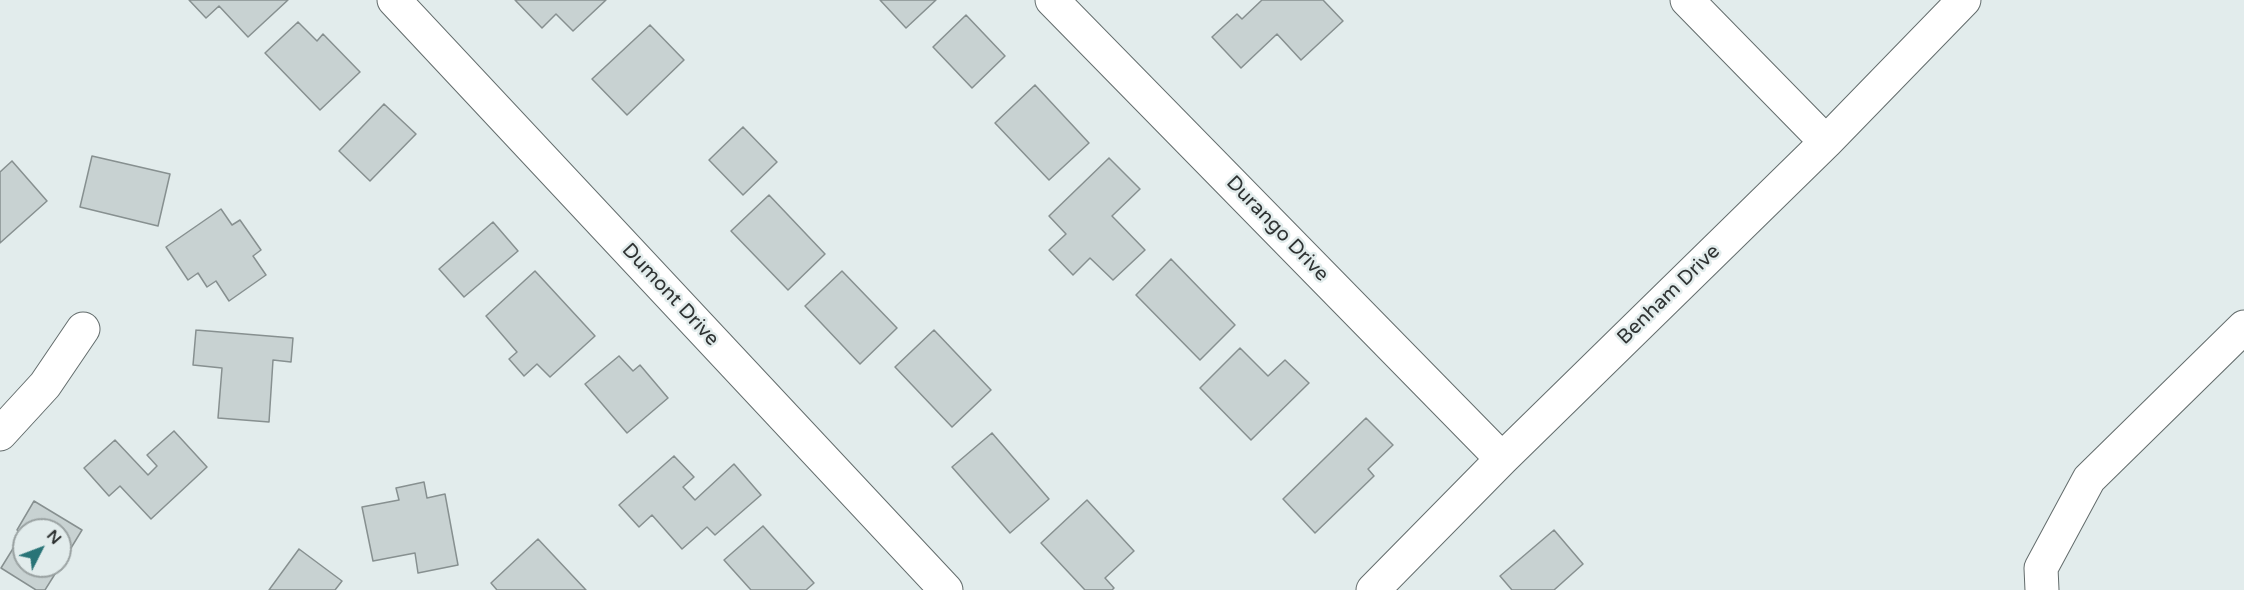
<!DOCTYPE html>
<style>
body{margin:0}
#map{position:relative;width:2244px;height:590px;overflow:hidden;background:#e2ecec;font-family:"Varela Round",sans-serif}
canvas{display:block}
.north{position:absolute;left:12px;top:518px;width:60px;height:60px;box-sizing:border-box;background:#e2ecec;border:2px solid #9aa2a2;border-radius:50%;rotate:48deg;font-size:16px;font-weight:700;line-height:24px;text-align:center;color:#2f3333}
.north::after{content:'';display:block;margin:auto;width:21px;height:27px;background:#297477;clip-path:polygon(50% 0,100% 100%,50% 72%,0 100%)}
</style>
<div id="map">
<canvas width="2244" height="590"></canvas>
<div class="north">N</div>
</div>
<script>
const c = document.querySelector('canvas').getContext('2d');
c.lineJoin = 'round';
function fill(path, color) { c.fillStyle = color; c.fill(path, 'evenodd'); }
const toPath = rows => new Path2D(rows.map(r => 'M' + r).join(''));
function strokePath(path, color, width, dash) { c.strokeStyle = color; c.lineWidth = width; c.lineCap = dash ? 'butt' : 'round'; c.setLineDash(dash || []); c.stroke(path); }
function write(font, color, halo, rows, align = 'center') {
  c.font = font + ' "Varela Round",sans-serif'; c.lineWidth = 5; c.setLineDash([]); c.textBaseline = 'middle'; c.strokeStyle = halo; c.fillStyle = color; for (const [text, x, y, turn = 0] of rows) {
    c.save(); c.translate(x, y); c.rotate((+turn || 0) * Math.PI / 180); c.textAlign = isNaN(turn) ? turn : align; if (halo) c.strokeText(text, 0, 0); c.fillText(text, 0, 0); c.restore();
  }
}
const building = toPath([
 [189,0,288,0,248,37,219,6,206,18,189,0],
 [515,0,606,0,573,31,556,14,542,28,515,0],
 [880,0,936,0,906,28,880,0],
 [1262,0,1323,0,1343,21,1301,60,1277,34,1241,68,1212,37,1237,14,1242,19,1262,0],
 [966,15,1005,56,972,88,933,47,966,15],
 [298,22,317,41,323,34,360,72,320,110,265,53,298,22],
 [650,25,684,60,627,115,592,79,650,25],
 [1035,85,1089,143,1049,180,995,123,1035,85],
 [384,104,416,134,370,181,339,151,384,104],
 [743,127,777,162,743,195,709,160,743,127],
 [92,156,170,174,158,226,80,207,92,156],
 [1109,158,1140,189,1112,216,1145,250,1113,280,1090,258,1073,275,1049,250,1066,234,1049,216,1109,158],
 [12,161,47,201,0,243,0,172,12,161],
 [769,195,825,254,788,290,731,231,769,195],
 [221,209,232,225,240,220,261,250,253,256,266,275,229,301,216,281,207,287,198,273,188,280,166,247,221,209],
 [493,222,518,251,464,297,439,269,493,222],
 [1171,259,1235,325,1200,360,1136,295,1171,259],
 [535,271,595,336,550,377,537,364,524,376,509,359,517,352,486,316,535,271],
 [842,271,897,328,860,364,805,306,842,271],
 [196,330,293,338,291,362,273,360,269,422,218,418,222,368,193,365,196,330],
 [934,330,991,390,952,427,895,367,934,330],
 [1240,348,1268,376,1285,360,1309,383,1251,440,1200,388,1240,348],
 [619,356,633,371,640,365,668,398,627,433,585,384,619,356],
 [1366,418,1393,445,1368,469,1374,476,1315,533,1283,499,1366,418],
 [174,431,207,467,151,519,120,486,109,496,84,468,115,440,148,475,157,466,147,455,174,431],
 [992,433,1049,499,1010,533,952,467,992,433],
 [674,456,694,477,683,487,695,500,734,464,761,495,715,535,707,527,682,549,652,515,639,527,619,505,674,456],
 [424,482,427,498,445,494,458,565,418,573,415,553,373,561,362,507,399,500,396,488,424,482],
 [1087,500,1134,551,1105,578,1114,588,1112,590,1085,590,1041,543,1087,500],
 [34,501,82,530,60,566,60,530,24,530,24,566,60,566,45,590,36,590,1,568,22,534,17,530,34,501],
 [763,526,814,583,806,590,751,590,724,560,763,526],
 [1554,530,1583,564,1554,590,1512,590,1500,576,1554,530],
 [538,539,586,590,497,590,491,583,538,539],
 [299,549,342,581,335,590,269,590,299,549]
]);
const minor = toPath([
 [394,0,946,590],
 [1052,0,1502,459],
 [1687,0,1826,142],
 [0,434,45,385,83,329],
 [1373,590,1502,459,1826,142,1964,0],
 [2042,590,2041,568,2089,479,2244,327]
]);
const streetNames = [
 ["Durango Drive",1277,229,46],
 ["Dumont Drive",670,295,47],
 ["Benham Drive",1669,295,-44]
];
fill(building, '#c8d2d2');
strokePath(building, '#879090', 1.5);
strokePath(minor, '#636c6c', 35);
strokePath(minor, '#fff', 33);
write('20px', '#2f3333', '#e2ecec', streetNames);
</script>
